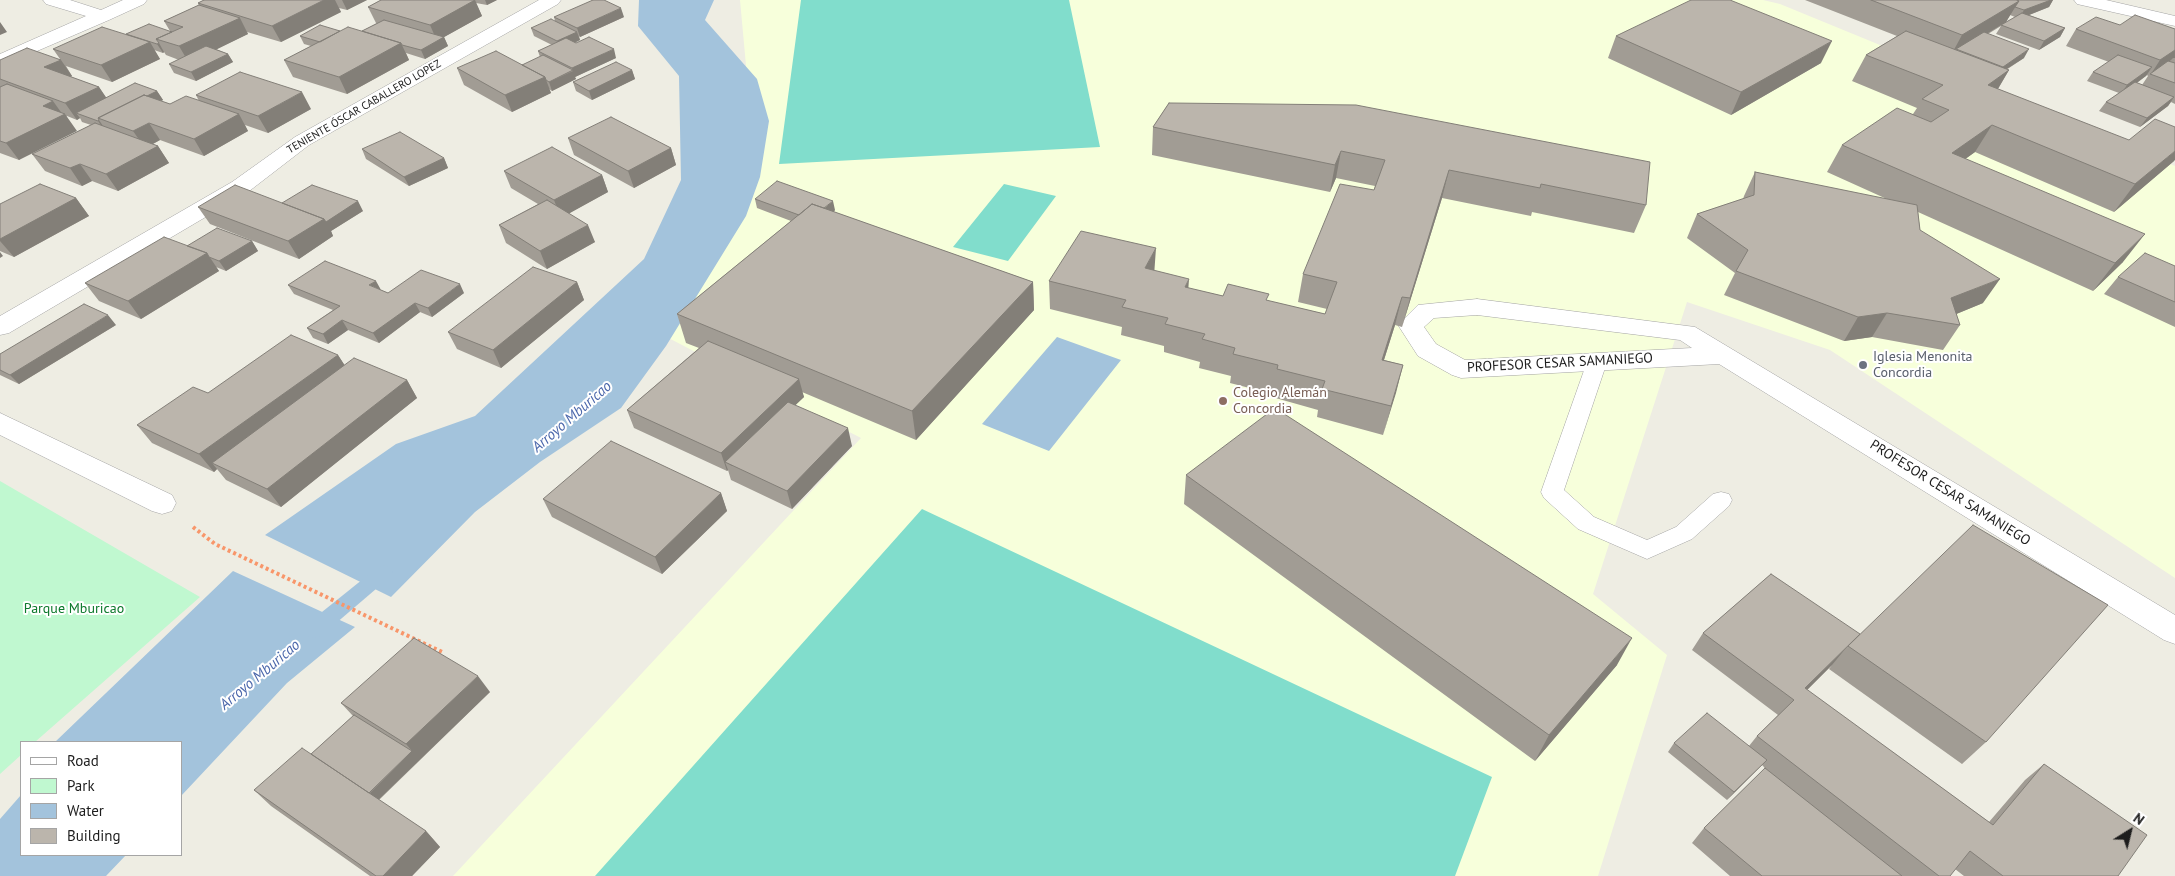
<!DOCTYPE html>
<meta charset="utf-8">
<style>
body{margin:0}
#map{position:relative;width:2175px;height:876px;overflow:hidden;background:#eeede3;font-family:"PT Sans",sans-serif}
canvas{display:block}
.legend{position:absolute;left:20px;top:741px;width:162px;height:115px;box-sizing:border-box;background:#fff;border:1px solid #a5a5a5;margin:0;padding:6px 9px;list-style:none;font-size:15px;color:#1d1d1d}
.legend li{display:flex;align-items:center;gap:10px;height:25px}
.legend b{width:25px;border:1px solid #a5a5a5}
.north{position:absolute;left:2105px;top:806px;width:50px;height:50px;-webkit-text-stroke:4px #fff;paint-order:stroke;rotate:36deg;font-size:14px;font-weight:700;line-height:20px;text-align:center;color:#1d1d1d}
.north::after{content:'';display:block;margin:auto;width:18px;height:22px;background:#1d1d1d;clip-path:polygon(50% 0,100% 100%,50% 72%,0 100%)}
</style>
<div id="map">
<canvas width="2175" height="876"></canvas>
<ul class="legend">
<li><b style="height:6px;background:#fff"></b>Road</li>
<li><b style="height:14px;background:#c0f8d0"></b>Park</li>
<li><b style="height:14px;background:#a3c3dc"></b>Water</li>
<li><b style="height:14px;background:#bbb5ac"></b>Building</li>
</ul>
<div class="north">N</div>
</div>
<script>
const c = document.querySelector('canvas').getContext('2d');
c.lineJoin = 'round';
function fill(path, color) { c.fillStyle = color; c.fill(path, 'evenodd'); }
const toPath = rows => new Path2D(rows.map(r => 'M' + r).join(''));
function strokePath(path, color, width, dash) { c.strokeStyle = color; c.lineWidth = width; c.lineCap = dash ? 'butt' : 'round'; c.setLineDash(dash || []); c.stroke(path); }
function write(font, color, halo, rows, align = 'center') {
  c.font = font + ' "PT Sans",sans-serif'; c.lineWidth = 4; c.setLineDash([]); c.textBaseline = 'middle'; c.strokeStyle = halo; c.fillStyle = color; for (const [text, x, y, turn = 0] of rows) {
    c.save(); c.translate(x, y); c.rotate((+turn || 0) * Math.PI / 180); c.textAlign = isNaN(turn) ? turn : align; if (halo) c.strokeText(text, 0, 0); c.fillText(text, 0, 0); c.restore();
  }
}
const education = toPath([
 [740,0,1763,0,1780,4,2175,166,2175,578,1830,350,1687,302,1593,594,1667,655,1598,876,453,876,861,438,657,332,753,142]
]);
const park = toPath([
 [0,481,200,597,35,742,21,742,21,755,0,774]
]);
const pitch = toPath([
 [801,0,1069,0,1100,147,779,164],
 [1004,184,1056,196,1008,261,953,247],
 [922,509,1492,777,1455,876,595,876]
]);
const water = toPath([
 [639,0,714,0,705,20,757,79,769,121,760,177,746,216,666,346,621,408,540,462,475,512,391,597,265,535,396,444,475,416,644,259,681,180,679,76,638,26],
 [1057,337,1121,360,1049,451,982,424],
 [233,571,355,627,287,683,181,796,181,742,55,742],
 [21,795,21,855,126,855,106,876,0,876,0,819]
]);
const stream = toPath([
 [384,565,390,567,393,572,390,577,321,636,314,638,307,636,305,630,307,624,378,567,384,565]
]);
const path = toPath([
 [193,527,215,544,442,652]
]);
const service = toPath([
 [1597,355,1604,357,1607,362,1564,490,1594,517,1647,540,1676,527,1713,494,1721,492,1729,494,1732,500,1729,506,1692,539,1647,559,1578,529,1544,498,1541,492,1587,362,1590,357,1597,355]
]);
const minor = toPath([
 [43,0,70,0,101,10,123,0,147,0,144,4,109,20,0,67,0,54,86,16,46,4,43,0],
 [539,0,561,0,558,4,309,145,248,192,9,333,0,335,0,316,232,182,295,137,539,0],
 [1477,299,1695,327,2175,615,2175,644,2164,640,1719,364,1461,378,1452,375,1418,356,1398,325,1418,305,1477,299],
 [1477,315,1680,340,1692,348,1465,360,1436,344,1424,327,1434,318,1477,315],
 [0,413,172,495,176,503,172,511,162,514,152,511,0,435,0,413]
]);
const tertiary = toPath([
 [2074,0,2106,0,2175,16,2175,26,2077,4,2074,0]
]);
const wall = toPath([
 [204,0,367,0,347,10,339,8,341,12,281,42,247,32,248,34,216,49,228,54,233,62,196,81,174,73,169,64,179,60,166,55,164,52,163,53,154,50,160,59,112,82,66,66,72,76,71,77,99,87,106,98,157,91,163,100,161,101,170,104,199,101,196,95,311,109,268,133,245,125,248,131,204,156,160,140,153,144,158,146,169,163,118,191,92,181,82,186,45,171,32,154,91,125,82,122,80,118,77,120,67,116,19,160,0,153,0,60,60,59,53,49,127,35,170,31,164,21,199,5,198,3],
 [381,0,497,0,487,5,476,3,482,16,444,37,448,46,425,59,406,53,409,60,347,94,293,77,284,60,311,46,304,44,300,36,340,31,362,31,377,23,376,23,368,7],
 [1805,0,2053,0,2049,7,2029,15,2065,28,2060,37,2039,50,1996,34,2001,26,1988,34,2024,58,2006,70,2009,70,1998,89,2174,161,2114,212,1975,152,1965,159,2123,262,2093,291,1918,212,1920,230,1983,303,1956,314,1960,325,1943,350,1872,337,1844,341,1724,295,1735,273,1687,238,1697,214,1743,199,1744,196,1755,172,1889,200,1827,172,1842,145,1913,114,1917,108,1852,81,1866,55,1897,36],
 [2010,15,2015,17,2006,22],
 [554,17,624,17,580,37,579,36,580,40,575,43,616,58,575,77,576,79,552,91,549,89,551,93,512,112,464,85,457,68,522,65,540,57,538,51,552,45,534,36,531,28,555,21],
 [2120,25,2175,29,2175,104,2171,102,2168,106,2140,127,2099,111,2106,102,2119,93,2087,81,2093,72,2109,62,2066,46,2076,29],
 [2147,75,2148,76,2142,85,2137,83],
 [1616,36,1821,63,1731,115,1608,58],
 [632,70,635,79,592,100,576,91,573,82],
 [1169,103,1646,205,1634,233,1532,212,1531,216,1442,198,1402,327,1395,325,1384,360,1403,365,1383,435,1317,417,1318,410,1272,397,1273,394,1230,383,1231,376,1199,368,1200,362,1164,352,1164,346,1121,335,1122,327,1050,309,1049,281,1154,271,1188,288,1223,296,1268,301,1325,314,1327,309,1298,302,1303,274,1374,190,1375,186,1336,178,1330,192,1152,155,1153,127],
 [568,138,671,148,676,165,634,188,574,155],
 [362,149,444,158,448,168,409,186,366,159],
 [504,171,602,175,608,192,569,213,595,242,547,269,506,243,499,225,538,204,511,188],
 [76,198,89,216,14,257,0,251,0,204],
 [755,199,835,210,834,212,1033,282,1034,310,916,440,802,392,804,397,795,405,852,446,792,509,731,480,728,470,727,471,634,428,627,410,699,348,686,343,677,314,791,221,757,208],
 [282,203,363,211,331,231,333,236,299,259,210,224,198,207],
 [252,241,258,251,226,271,216,267,219,271,141,319,99,301,85,283],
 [2175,266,2175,327,2104,294,2118,277],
 [577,282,584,300,501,368,457,349,448,332],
 [288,285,381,290,388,293,464,293,432,317,420,312,379,343,348,330,328,344,313,338,307,328,333,310,294,294],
 [116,325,19,384,0,375,0,354],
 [338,355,345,366,407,380,417,398,281,507,226,480,217,469,214,472,152,443,137,425,208,393],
 [1186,475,1617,665,1535,761,1184,504],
 [721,493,727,511,662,574,552,517,543,499],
 [1771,574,1986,742,1962,764,1829,669,1832,665,1807,690,1989,822,2025,780,2044,764,2118,876,1964,876,1955,869,1950,876,1730,876,1692,843,1704,828,1765,768,1762,765,1727,800,1668,752,1674,743,1749,746,1757,736,1778,715,1692,650,1703,633],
 [490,692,379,800,426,831,440,847,412,876,370,876,271,806,254,790,311,754,353,716,341,703]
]);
const shadedWall = toPath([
 [324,0,335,0,341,12,281,42,272,26],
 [342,0,367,0,347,10],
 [475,0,482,16,437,41,430,25],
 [485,0,497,0,487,5],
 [2051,0,2053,0,2049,7,2019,19,2024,10],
 [2019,1,2006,22,1960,50,1956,49,1953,55,1950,57,1962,35],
 [621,8,624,17,580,37,577,28],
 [240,18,248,34,189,63,179,46],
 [0,22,7,32,0,35],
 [2065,28,2060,37,2039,50,2044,41],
 [577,32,580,40,560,49,557,41],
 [444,37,448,46,425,59,421,50],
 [1832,41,1821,63,1731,115,1741,92],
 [150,42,160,59,112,82,101,65],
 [159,43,164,52,163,53,157,44],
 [401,43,409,60,347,94,339,77],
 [614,49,616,58,575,77,576,79,552,91,549,82,573,71,572,68],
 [2029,49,2024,58,1997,75,2003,67],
 [2175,50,2175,58,2173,58,2171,60,2152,74,2151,74,2160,60],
 [228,54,233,62,196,81,191,72],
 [61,60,72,76,55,84,44,67],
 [2152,67,2146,76,2121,94,2127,85],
 [632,70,635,79,592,100,589,91],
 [2009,70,1993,97,1988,85],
 [545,77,551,93,512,112,505,95],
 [99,87,110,103,76,113,80,118,77,120,65,103],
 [157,91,163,100,115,124,101,119],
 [302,92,311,109,268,133,258,116],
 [2174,97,2168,106,2140,127,2147,118],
 [53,101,63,115,65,114,77,131,19,160,6,143,43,106],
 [239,114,248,131,204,156,194,139],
 [99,120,105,129,104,130,98,121],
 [149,123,160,140,145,148,133,131],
 [1992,125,1975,152,1935,181,1952,153],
 [158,146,169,163,118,191,106,174],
 [671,148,676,165,634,188,628,171],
 [1341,151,1336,178,1330,192,1335,165],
 [2175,151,2175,160,2174,161,2114,212,2135,184],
 [444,158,448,168,409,186,404,177],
 [80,164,92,181,82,186,70,168],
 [1449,170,1442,198,1402,327,1410,298],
 [602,175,608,192,561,218,554,200],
 [76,198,89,216,14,257,0,241,0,239],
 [358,201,363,211,331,231,333,236,299,259,288,241,324,219],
 [833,201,835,210,813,229,811,219],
 [588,225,595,242,547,269,540,251],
 [2145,234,2123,262,2093,291,2115,263],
 [252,241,258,251,226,271,219,261],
 [1156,248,1154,276,1145,268],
 [0,252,3,256,0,258],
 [207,253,219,271,141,319,128,301],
 [1189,279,1187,307,1185,287],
 [2000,279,1983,303,1937,322,1951,298],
 [376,281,381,290,369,285],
 [577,282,584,300,501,368,493,350],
 [1033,282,1034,310,916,440,912,411],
 [460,284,464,293,432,317,428,308],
 [1402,297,1395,325,1375,388,1382,360],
 [415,303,420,312,379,343,373,333],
 [1887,313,1872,337,1844,341,1858,317],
 [108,315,116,325,19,384,10,375],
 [342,320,348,330,328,344,323,334],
 [338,355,349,372,212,463,217,469,214,472,199,454],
 [1403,365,1396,393,1383,435,1391,406],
 [799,379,804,397,732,466,725,462,728,470,727,471,721,453],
 [407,380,417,398,281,507,267,489],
 [848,428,852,446,792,509,787,491],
 [721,493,727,511,662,574,655,557],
 [1632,638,1617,665,1535,761,1549,735],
 [1846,648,1832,665,1792,705,1805,688],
 [478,676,490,692,375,803,368,795,412,751,406,744],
 [1767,760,1727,800,1734,792],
 [426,831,440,847,412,876,383,876]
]);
const building = toPath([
 [204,0,324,0,272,26,198,3,204,0],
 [381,0,475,0,430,25,368,7,381,0],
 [593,0,604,0,621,8,577,28,554,17,593,0],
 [1691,0,1730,0,1832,41,1741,92,1616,36,1691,0],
 [1871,0,2017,0,2019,1,1962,35,1871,0],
 [2017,0,2051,0,2024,10,2015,7,2019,1,2017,0],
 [199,5,240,18,179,46,156,39,183,27,164,21,199,5],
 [2022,13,2065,28,2044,41,2001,25,2022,13],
 [2135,15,2175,29,2175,50,2160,60,2076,29,2096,17,2120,25,2135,15],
 [551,19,577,32,557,41,531,28,551,19],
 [384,20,444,37,421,50,402,45,401,43,362,31,384,20],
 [149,24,172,32,156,39,159,43,157,44,126,34,149,24],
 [320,25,340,31,320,42,300,36,320,25],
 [102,27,150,42,101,65,53,49,102,27],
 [348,27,401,43,339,77,284,60,348,27],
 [1906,31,2009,70,1988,85,2129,140,2155,119,2175,127,2175,151,2135,184,1992,125,1952,153,2145,234,2115,263,1842,145,1897,108,1931,122,1949,110,1922,99,1943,85,1866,55,1906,31],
 [1984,32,2029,49,2003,67,1956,49,1984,32],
 [589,37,614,49,572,68,538,51,566,38,576,43,589,37],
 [206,46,228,54,191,72,169,64,206,46],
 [27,48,61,60,44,67,99,87,65,103,0,79,0,60,27,48],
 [496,51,545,77,505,95,457,68,496,51],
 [543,55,573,70,549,82,546,80,545,77,522,65,543,55],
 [2118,55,2152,67,2127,85,2093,72,2118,55],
 [2168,61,2175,63,2175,83,2150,74,2168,61],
 [616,62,632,70,589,91,573,82,616,62],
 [240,72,302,92,258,116,196,95,240,72],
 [2135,82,2174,97,2147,118,2106,102,2135,82],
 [135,83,157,91,147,96,144,95,98,118,99,120,98,121,76,113,135,83],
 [7,84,53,101,43,106,65,114,6,143,0,141,0,87,7,84],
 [144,95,170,104,186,96,239,114,194,139,149,123,133,131,98,118,144,95],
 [1169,103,1356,105,1650,162,1646,205,1541,184,1540,188,1449,170,1410,298,1402,297,1382,360,1403,365,1391,406,1322,389,1325,381,1277,369,1278,365,1233,354,1235,348,1202,339,1205,334,1165,324,1168,318,1122,307,1126,300,1049,281,1081,231,1156,248,1145,268,1189,279,1185,287,1223,296,1228,284,1269,294,1266,300,1325,314,1337,282,1303,274,1340,184,1374,190,1385,160,1341,151,1335,165,1153,127,1169,103],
 [611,117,671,148,628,171,568,138,611,117],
 [95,123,158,146,106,174,80,164,70,168,32,154,95,123],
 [400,132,444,158,404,177,362,149,400,132],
 [552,147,602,175,554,200,504,171,552,147],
 [1755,172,1917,205,1920,230,2000,279,1951,298,1960,325,1887,313,1858,317,1736,271,1748,250,1697,214,1754,195,1755,172],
 [777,181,833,201,824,208,812,204,799,215,755,199,777,181],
 [40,184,76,198,0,239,0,204,40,184],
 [235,185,324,219,288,241,198,207,235,185],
 [312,185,358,201,326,222,324,219,282,203,312,185],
 [547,200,588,225,540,251,499,225,547,200],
 [812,204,1033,282,912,411,677,314,812,204],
 [217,228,252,241,219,261,209,257,207,253,187,246,217,228],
 [164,237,207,253,128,301,85,283,164,237],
 [2145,253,2175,266,2175,302,2118,277,2145,253],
 [325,261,376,281,369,285,388,293,421,270,460,284,428,308,415,303,373,333,342,320,323,334,307,328,340,306,288,285,325,261],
 [533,267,577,282,493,350,448,332,533,267],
 [84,304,108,315,10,375,0,370,0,354,84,304],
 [291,335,338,355,199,454,137,425,193,387,208,393,291,335],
 [708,341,799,379,721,453,627,410,708,341],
 [354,358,407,380,267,489,212,463,354,358],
 [788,402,848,428,787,491,725,462,788,402],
 [1275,408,1632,638,1549,735,1186,475,1275,408],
 [611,441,721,493,655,557,543,499,611,441],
 [1973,525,2108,605,1986,742,1848,646,1973,525],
 [1771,574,1860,634,1805,688,1993,825,2044,764,2147,835,2118,876,2003,876,1970,851,1950,876,1939,876,1757,736,1794,700,1703,633,1771,574],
 [414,638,478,676,406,744,341,703,414,638],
 [1707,713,1767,760,1734,792,1674,743,1707,713],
 [354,715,412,751,369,793,311,754,354,715],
 [302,748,426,831,383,876,376,876,254,790,302,748],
 [1765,768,1902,876,1762,876,1704,828,1765,768]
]);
const markers = [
 [1863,365,5,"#6b7280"],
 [1223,401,5,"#8d6e63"]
];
const farStreetnames = [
 ["TENIENTE ÓSCAR CABALLERO LOPEZ",364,107,-30]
];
const worshipNames = [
 ["Iglesia Menonita",1873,357],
 ["Concordia",1873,373]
];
const streetNames = [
 ["PROFESOR CESAR SAMANIEGO",1560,363,-3],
 ["PROFESOR CESAR SAMANIEGO",1950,493,32]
];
const educationNames = [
 ["Colegio Alemán",1233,393],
 ["Concordia",1233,409]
];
const parkNames = [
 ["Parque Mburicao",74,609]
];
const waterNames = [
 ["Arroyo Mburicao",572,417,-41],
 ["Arroyo Mburicao",260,675,-40]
];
fill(education, '#f7ffdb');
fill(park, '#c0f8d0');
fill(pitch, '#81ddcc');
fill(water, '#a3c3dc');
fill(stream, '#a3c3dc');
strokePath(service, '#a4a4a4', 1);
strokePath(minor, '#a4a4a4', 1);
strokePath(tertiary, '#a4a4a4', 1);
strokePath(path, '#f8966a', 4, [3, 3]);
fill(service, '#fff');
fill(minor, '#fff');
fill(tertiary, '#fff');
fill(wall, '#a19c94');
fill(shadedWall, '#837f78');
fill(building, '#bbb5ac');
strokePath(building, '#837f78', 1);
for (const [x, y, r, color] of markers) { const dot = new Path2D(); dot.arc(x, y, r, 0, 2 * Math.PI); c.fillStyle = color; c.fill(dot); strokePath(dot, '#fff', 2); }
write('11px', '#1d1d1d', '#fff', farStreetnames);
write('14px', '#5b616d', '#fff', worshipNames, 'left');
write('14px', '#1d1d1d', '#fff', streetNames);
write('14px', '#785e54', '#fff', educationNames, 'left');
write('14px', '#0d792c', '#fff', parkNames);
write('italic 15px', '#4b67ab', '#fff', waterNames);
</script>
